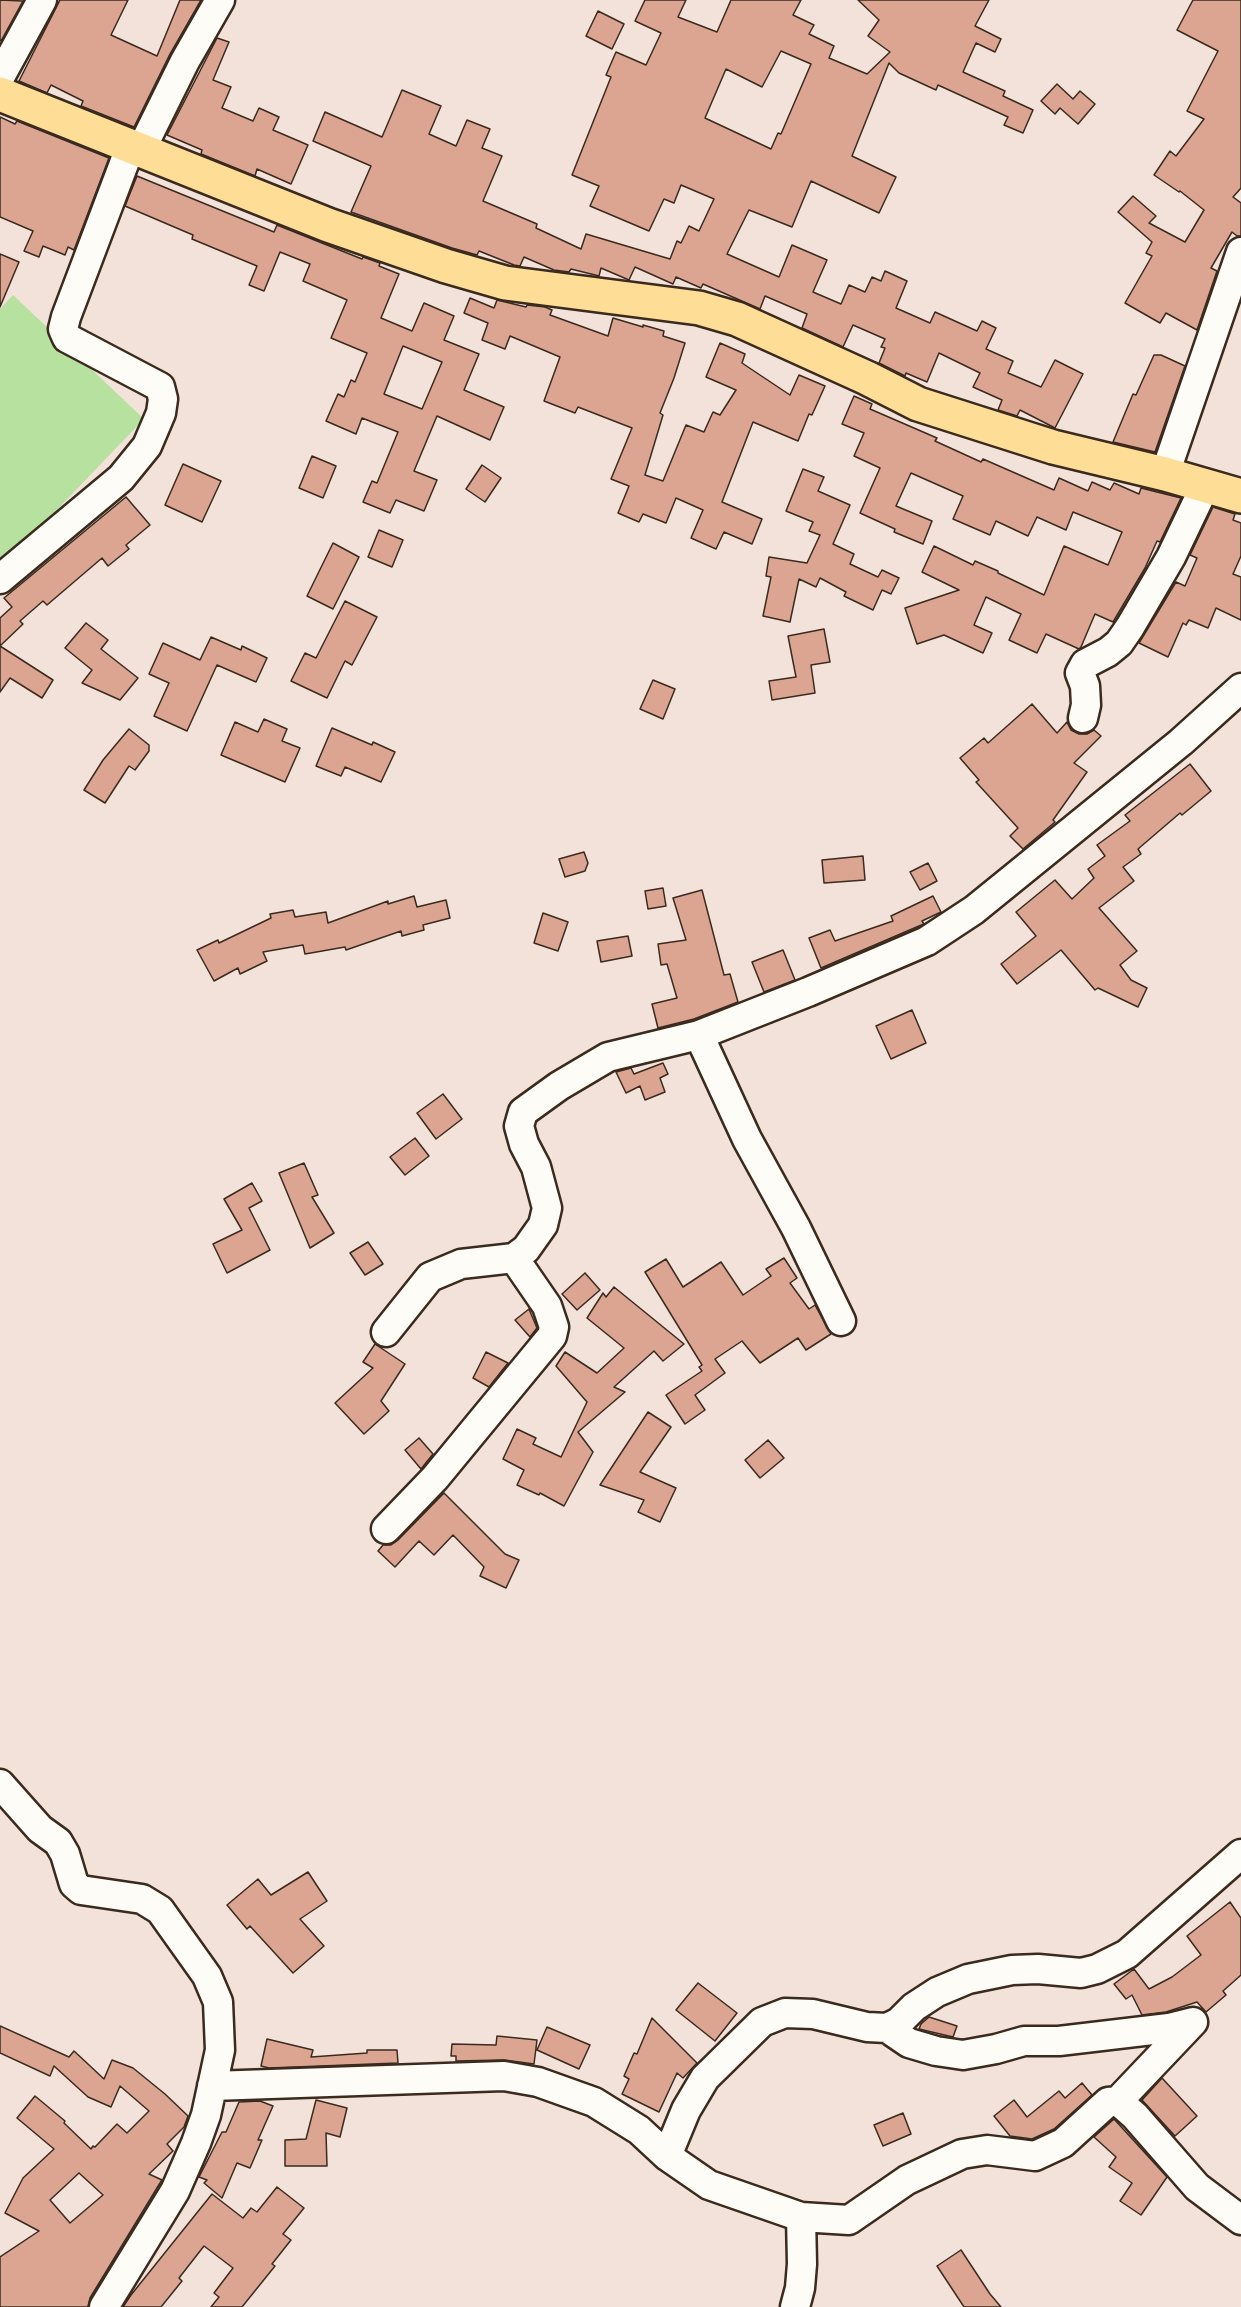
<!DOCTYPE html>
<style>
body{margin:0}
canvas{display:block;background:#f3e2d9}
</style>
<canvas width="1241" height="2307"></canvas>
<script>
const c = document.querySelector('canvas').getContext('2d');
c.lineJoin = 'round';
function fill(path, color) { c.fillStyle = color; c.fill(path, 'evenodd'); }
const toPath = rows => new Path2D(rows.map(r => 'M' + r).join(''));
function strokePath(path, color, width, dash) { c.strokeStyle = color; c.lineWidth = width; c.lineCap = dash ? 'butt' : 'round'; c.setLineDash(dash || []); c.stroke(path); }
const green = toPath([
 [13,295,144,419,0,569,0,309]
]);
const building = toPath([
 [0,0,23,1,1,41,0,40,0,0],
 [60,0,128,0,111,35,157,56,180,0,201,0,170,54,134,127,81,106,83,101,51,85,47,93,19,81,60,0],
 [645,0,686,0,678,17,717,32,731,0,801,0,793,15,814,25,809,34,834,46,829,58,867,74,890,52,868,36,879,20,858,0,989,0,975,26,1001,39,995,52,976,43,963,72,1005,91,1003,96,1033,110,1023,133,1004,125,1008,117,938,85,936,90,899,73,889,63,852,156,896,177,879,213,811,181,792,227,749,210,727,254,779,277,792,245,827,260,813,292,841,304,849,285,865,292,872,277,881,281,885,271,907,281,896,308,930,323,935,312,977,331,982,321,996,328,986,349,1013,361,1008,373,1041,387,1055,360,1083,374,1055,428,1020,410,1017,416,998,410,1002,400,973,387,980,373,939,353,927,382,906,373,905,376,879,363,885,348,881,347,885,339,853,325,843,347,802,328,807,314,765,296,760,309,703,284,701,288,676,277,673,284,635,267,629,280,601,268,599,276,571,269,569,272,554,270,524,257,520,266,514,265,479,251,477,255,452,248,351,212,371,166,313,141,325,112,382,137,402,90,441,106,429,134,456,146,467,120,490,129,482,148,502,156,483,201,537,224,536,228,581,249,586,234,670,259,677,241,681,243,689,226,699,231,714,199,681,185,674,203,664,199,649,231,590,206,599,186,572,175,611,77,606,75,616,52,646,65,661,33,635,21,645,0],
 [781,51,811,64,781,134,778,133,771,149,705,118,726,69,762,87,781,51],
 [1193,0,1241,0,1241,188,1233,197,1241,203,1241,236,1237,236,1232,232,1211,268,1217,271,1197,330,1166,313,1160,323,1125,303,1152,256,1146,253,1152,242,1118,212,1133,196,1156,216,1149,223,1185,242,1204,210,1180,191,1179,192,1154,175,1170,151,1176,156,1204,119,1187,111,1218,51,1177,30,1193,0],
 [598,11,624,24,612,49,586,36,598,11],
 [217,38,229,42,213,80,231,87,222,108,253,121,259,108,279,117,273,130,308,145,291,184,257,169,255,176,201,154,202,150,167,135,217,38],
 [1057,84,1073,99,1080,91,1095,104,1078,124,1060,108,1055,114,1041,101,1057,84],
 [0,117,15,124,17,121,109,158,74,250,68,247,65,255,43,246,39,257,24,251,33,231,0,217,0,117],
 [137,176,274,232,277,225,362,259,363,257,380,263,379,266,399,274,381,318,412,331,424,303,454,316,444,340,479,354,464,390,504,407,490,440,437,416,414,471,437,480,424,511,396,500,390,513,363,502,372,481,377,483,398,432,362,418,356,434,326,421,338,394,344,397,351,380,355,382,367,353,331,338,347,300,303,281,310,264,280,252,264,291,249,285,257,266,192,239,193,235,125,206,137,176],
 [403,346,442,362,422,409,384,394,403,346],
 [0,254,19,262,0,307,0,254],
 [470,298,494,308,497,300,526,307,527,305,545,307,552,310,550,315,608,336,613,318,643,327,643,325,664,331,663,336,685,343,674,378,660,413,663,415,645,475,663,481,686,425,704,432,713,412,720,415,736,390,706,377,720,343,745,354,742,363,790,395,799,375,825,386,812,415,809,414,798,441,753,422,722,502,762,519,752,544,724,532,716,549,691,538,703,510,676,498,666,523,643,514,639,522,618,513,629,486,611,479,632,428,578,407,575,413,544,401,560,357,510,336,505,349,482,340,488,323,464,313,470,298],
 [1154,355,1161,355,1185,366,1155,452,1113,442,1133,394,1136,395,1154,355],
 [854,396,872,404,870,409,937,438,935,441,981,462,983,459,1054,490,1059,478,1088,491,1092,482,1110,490,1114,483,1139,494,1141,488,1181,498,1160,542,1157,541,1145,568,1113,622,1095,614,1081,647,1079,649,1046,634,1037,653,1009,640,1021,614,986,597,974,625,992,633,983,653,944,635,917,644,905,608,959,590,922,572,934,546,973,565,975,561,998,571,998,573,1044,595,1064,546,1108,565,1122,532,1073,512,1066,530,1037,517,1028,536,996,521,990,535,953,519,963,496,911,473,896,506,932,521,923,544,894,532,895,529,860,513,880,468,854,456,864,433,842,424,854,396],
 [312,456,336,466,323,498,299,488,312,456],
 [183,464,221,481,202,522,165,505,183,464],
 [482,465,501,478,485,502,466,489,482,465],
 [803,469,824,477,818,491,850,505,833,544,854,554,850,564,878,577,882,570,899,578,891,594,882,590,873,610,844,596,846,592,820,578,816,587,799,579,790,622,763,616,771,577,766,576,769,557,807,563,820,535,809,531,813,522,786,511,803,469],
 [126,497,150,525,126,545,129,549,108,566,102,558,47,605,43,601,20,621,23,624,0,646,0,618,12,607,4,598,126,497],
 [1213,507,1235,514,1233,520,1241,523,1241,556,1233,574,1241,577,1241,620,1216,608,1208,628,1189,620,1186,625,1183,623,1168,657,1139,643,1176,582,1185,586,1197,558,1190,555,1213,507],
 [379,530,403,540,392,567,368,557,379,530],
 [333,543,359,557,333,609,307,596,333,543],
 [345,601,377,617,352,665,345,661,327,698,291,681,305,653,316,658,345,601],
 [86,623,108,640,101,649,138,678,120,700,82,683,92,670,65,648,86,623],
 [824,629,830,662,811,665,815,693,772,700,769,681,796,677,788,636,824,629],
 [211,637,241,650,242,646,267,658,256,682,217,665,187,731,154,716,169,683,149,674,163,643,200,660,211,637],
 [0,646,53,680,42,698,10,678,0,692,0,646],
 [653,680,675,689,663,719,640,709,653,680],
 [1032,704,1057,733,1067,722,1071,730,1079,734,1087,734,1094,730,1101,736,1074,763,1087,772,1053,820,1055,822,1023,849,1010,836,1018,828,976,782,979,780,960,758,984,738,988,743,1032,704],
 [264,719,287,729,282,741,300,748,285,782,221,755,235,722,258,732,264,719],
 [332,728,372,745,373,742,395,752,381,782,345,767,341,776,316,766,332,728],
 [129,729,149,745,149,751,135,770,129,766,105,803,84,790,103,760,129,729],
 [1190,764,1211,791,1182,815,1180,813,1138,849,1141,854,1123,867,1134,881,1099,908,1137,951,1120,965,1131,980,1147,988,1138,1007,1098,988,1095,990,1061,950,1017,984,1001,964,1036,936,1016,912,1055,880,1072,899,1094,878,1088,869,1105,856,1097,845,1130,821,1125,815,1190,764],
 [584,852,588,863,585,871,565,877,559,859,584,852],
 [863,856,865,880,824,883,822,860,863,856],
 [928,863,937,881,920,890,910,872,928,863],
 [663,888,666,906,648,909,645,891,663,888],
 [702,890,724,975,730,974,738,1002,694,1019,658,1028,652,1004,677,998,667,964,661,965,658,944,686,940,673,898,702,890],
 [414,896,417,907,446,900,450,918,423,925,424,930,402,936,401,931,346,950,345,947,305,954,303,945,263,952,267,961,240,974,238,968,214,981,197,950,218,940,219,943,271,918,270,914,293,910,295,917,326,912,328,923,388,901,388,904,414,896],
 [933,896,941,912,922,921,924,924,919,926,821,968,809,938,830,930,835,941,893,921,891,916,933,896],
 [543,913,568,922,558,951,534,943,543,913],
 [628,936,632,956,601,962,597,941,628,936],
 [783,950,795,980,764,992,752,962,783,950],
 [912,1010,926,1043,891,1059,876,1026,912,1010],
 [663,1063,668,1074,660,1078,665,1092,645,1100,640,1086,626,1093,616,1072,631,1068,634,1074,663,1063],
 [443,1094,462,1119,436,1139,417,1113,443,1094],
 [415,1138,429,1156,405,1175,390,1157,415,1138],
 [304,1163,318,1195,312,1197,334,1233,310,1248,279,1173,304,1163],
 [252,1183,262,1201,249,1208,270,1250,227,1273,213,1244,242,1230,224,1199,252,1183],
 [368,1242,383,1264,365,1275,350,1253,368,1242],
 [784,1258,797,1278,790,1283,809,1309,815,1305,831,1334,806,1350,798,1338,760,1363,742,1341,715,1359,725,1373,695,1395,705,1410,685,1424,666,1395,702,1371,699,1367,702,1365,645,1272,666,1259,683,1287,721,1262,743,1295,771,1276,766,1269,784,1258],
 [585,1273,600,1290,577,1310,562,1294,585,1273],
 [614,1287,684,1344,663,1361,654,1351,614,1387,625,1392,578,1432,593,1452,564,1506,540,1493,539,1495,517,1485,524,1470,503,1459,517,1429,536,1438,533,1444,561,1457,587,1402,556,1366,565,1352,597,1373,624,1348,587,1318,603,1293,606,1297,614,1287],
 [529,1309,537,1328,530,1337,515,1320,529,1309],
 [375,1344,405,1364,381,1401,389,1411,364,1434,335,1403,373,1368,363,1362,375,1344],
 [486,1352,508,1363,489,1387,473,1378,486,1352],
 [648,1412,671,1427,640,1472,676,1488,660,1522,638,1512,644,1500,600,1485,648,1412],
 [419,1438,433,1454,421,1469,405,1450,419,1438],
 [768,1440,784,1458,760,1478,745,1460,768,1440],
 [444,1493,505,1554,519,1560,506,1588,480,1576,484,1567,453,1535,434,1555,419,1541,395,1567,378,1551,383,1545,391,1545,398,1540,444,1493],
 [308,1872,327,1901,300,1919,324,1946,293,1973,250,1926,247,1929,227,1905,258,1879,271,1895,308,1872],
 [1230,1902,1241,1918,1241,1975,1223,1991,1226,1995,1206,2012,1197,2002,1166,2012,1142,2015,1132,1995,1126,1999,1114,1984,1134,1969,1149,1989,1172,1977,1201,1955,1187,1936,1230,1902],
 [698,1983,737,2013,715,2041,676,2010,698,1983],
 [929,2017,957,2026,953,2037,919,2029,921,2024,929,2017],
 [652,2018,697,2063,683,2078,677,2073,659,2112,622,2094,629,2079,624,2076,634,2053,637,2054,652,2018],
 [0,2026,69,2057,74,2051,104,2079,112,2060,133,2068,165,2094,188,2116,184,2127,167,2144,173,2151,149,2174,162,2180,160,2183,90,2298,88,2307,0,2307,0,2257,39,2231,5,2213,23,2178,54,2149,17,2118,35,2096,65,2121,64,2123,91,2149,93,2146,95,2147,117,2124,127,2133,149,2111,120,2086,111,2107,88,2097,54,2066,50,2076,0,2053,0,2026],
 [79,2173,103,2195,70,2223,50,2200,79,2173],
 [547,2027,590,2045,579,2069,537,2050,547,2027],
 [497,2036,537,2040,534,2064,504,2060,456,2061,456,2056,451,2056,452,2044,496,2045,497,2036],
 [267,2039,313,2050,311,2057,367,2053,367,2050,397,2050,398,2063,269,2068,261,2066,267,2039],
 [1162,2078,1197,2116,1175,2136,1142,2100,1162,2078],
 [1082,2083,1092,2095,1054,2129,1032,2139,1010,2136,994,2116,1014,2100,1027,2117,1059,2091,1065,2098,1082,2083],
 [316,2100,347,2108,340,2137,326,2133,327,2166,285,2166,285,2140,306,2139,316,2100],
 [260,2101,273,2106,258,2140,262,2140,250,2168,237,2163,222,2198,204,2183,207,2180,199,2177,222,2132,226,2132,239,2102,260,2101],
 [903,2113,911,2134,883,2146,874,2125,903,2113],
 [1114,2119,1167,2177,1141,2215,1120,2201,1132,2183,1109,2167,1116,2157,1094,2137,1114,2119],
 [277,2187,304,2208,283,2234,291,2240,272,2264,275,2266,242,2307,211,2307,219,2297,214,2293,233,2268,204,2246,179,2278,182,2281,161,2307,123,2307,131,2295,212,2194,243,2218,251,2208,257,2212,277,2187],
 [961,2250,990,2294,1001,2307,964,2307,937,2266,961,2250]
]);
const minor = toPath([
 [0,77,42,0],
 [141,150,185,61,220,0],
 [1165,474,1241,252],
 [0,579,121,478,147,446,161,413,163,399,160,387,67,338,63,329,66,317,125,161,133,147],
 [1083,718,1086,705,1085,686,1080,673,1085,664,1108,652,1119,643,1130,627,1171,557,1205,486],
 [699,1035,747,1139,796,1228,841,1321],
 [386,1332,430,1277,461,1264,514,1258,526,1249,543,1225,547,1208,536,1167,524,1144,519,1126,523,1112,559,1086,608,1057,699,1035,808,992,927,941,974,910,1181,742,1241,688],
 [386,1529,435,1478,552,1336,554,1327,547,1306,514,1258],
 [0,1784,40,1829,58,1842,65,1854,74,1884,81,1890,142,1899,160,1910,207,1976,218,2002,220,2050,206,2115,196,2143,175,2191,104,2307],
 [887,2028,909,2043,936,2051,963,2055,996,2049,1024,2041,1059,2041,1169,2028,1193,2022,1118,2101],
 [212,2086,504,2076,538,2082,594,2102,639,2130,667,2156,709,2185,801,2217,849,2220,907,2180,962,2154,987,2150,1035,2156,1063,2143,1108,2102,1118,2101,1135,2116,1197,2187,1241,2220],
 [667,2156,686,2110,705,2078,762,2022,785,2013,813,2014,867,2027,887,2028,899,2022,914,2007,937,1992,968,1979,1012,1970,1038,1969,1081,1973,1097,1969,1127,1954,1241,1854],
 [795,2307,800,2288,802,2264,801,2217]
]);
const major = toPath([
 [0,94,328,225,446,266,505,283,699,308,737,319,867,378,918,404,1053,447,1165,474,1241,496]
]);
fill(green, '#b6e19e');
fill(building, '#dba592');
strokePath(building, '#3b2a1e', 1.5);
strokePath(minor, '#3b2a1e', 33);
strokePath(major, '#3b2a1e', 38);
strokePath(minor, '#fdfcf7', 28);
strokePath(major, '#fedd96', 33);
</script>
